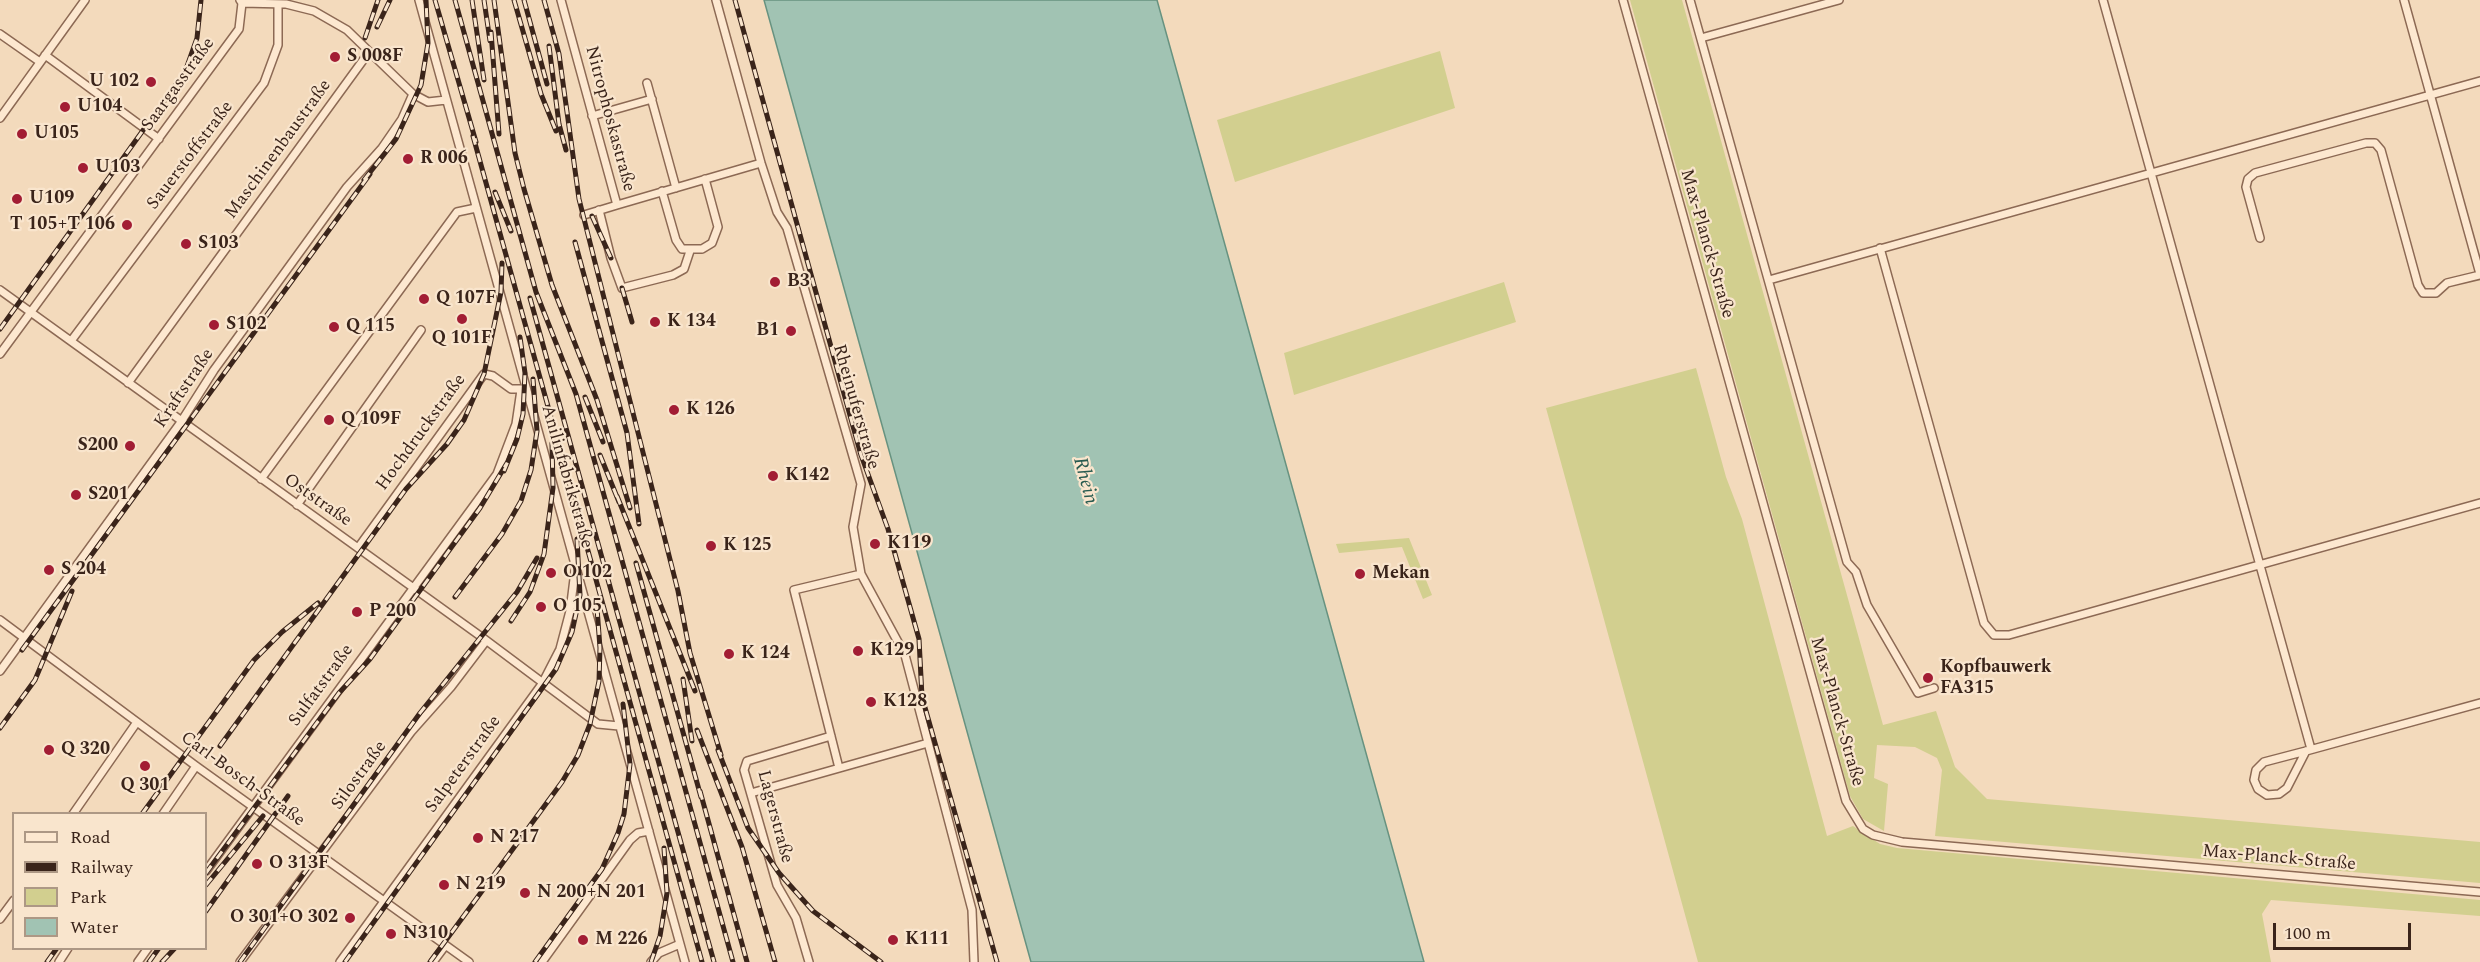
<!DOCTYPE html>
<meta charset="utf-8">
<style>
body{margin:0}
#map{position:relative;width:2480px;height:962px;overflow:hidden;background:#f3dabc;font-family:Spectral,serif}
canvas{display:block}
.legend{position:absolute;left:12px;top:812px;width:195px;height:138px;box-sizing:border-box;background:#f9e5cd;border:2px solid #ad9885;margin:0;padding:8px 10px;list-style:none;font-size:18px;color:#3a241a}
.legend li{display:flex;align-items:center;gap:12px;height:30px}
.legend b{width:30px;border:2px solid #ad9885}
.scale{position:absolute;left:2273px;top:923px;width:138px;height:27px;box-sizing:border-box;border:3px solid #3a241a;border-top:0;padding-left:8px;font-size:18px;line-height:21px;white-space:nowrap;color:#3a241a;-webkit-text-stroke:4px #f9e5cd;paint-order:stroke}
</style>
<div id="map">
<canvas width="2480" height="962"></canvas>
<ul class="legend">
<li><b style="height:8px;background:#fde8d0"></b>Road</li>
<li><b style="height:8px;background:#3a241a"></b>Railway</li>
<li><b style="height:16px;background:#d2cf8f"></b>Park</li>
<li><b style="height:16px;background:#a1c3b3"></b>Water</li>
</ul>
<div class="scale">100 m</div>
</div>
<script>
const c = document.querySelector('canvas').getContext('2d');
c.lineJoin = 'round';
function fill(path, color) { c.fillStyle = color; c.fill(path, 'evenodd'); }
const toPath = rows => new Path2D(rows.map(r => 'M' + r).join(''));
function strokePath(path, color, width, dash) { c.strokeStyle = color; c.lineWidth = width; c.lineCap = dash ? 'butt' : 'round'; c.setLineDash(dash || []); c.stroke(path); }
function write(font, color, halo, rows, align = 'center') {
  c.font = font + ' Spectral,serif'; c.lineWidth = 4.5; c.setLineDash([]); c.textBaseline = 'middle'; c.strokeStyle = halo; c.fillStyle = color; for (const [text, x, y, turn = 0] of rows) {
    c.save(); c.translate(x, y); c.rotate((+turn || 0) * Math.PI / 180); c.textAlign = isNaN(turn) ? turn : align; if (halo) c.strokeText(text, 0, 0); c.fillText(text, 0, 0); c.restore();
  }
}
const green = toPath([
 [1630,0,1682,0,1883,725,1936,711,1955,767,1987,799,2480,842,2480,883,1935,836,1942,770,1937,758,1915,747,1877,745,1874,778,1888,784,1884,831,1863,819,1850,796],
 [1440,51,1455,108,1235,182,1217,120],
 [1504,282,1516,322,1294,395,1284,353],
 [1696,368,1726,477,1742,519,1827,836,1853,826,1880,844,1897,848,2480,900,2480,916,2271,900,2262,914,2271,962,1698,962,1546,408],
 [1409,538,1432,595,1423,599,1402,547,1339,553,1336,544]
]);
const water = toPath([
 [764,0,1157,0,1424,962,1031,962,764,0]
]);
const street = toPath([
 [240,0,242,3,286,4,314,11,347,30,413,94,428,102,446,100],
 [419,0,685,962],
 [561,0,617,205,761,163],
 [716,0,761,163,777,212,787,228,861,484,853,527,861,574,905,655,972,910,974,962],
 [1623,0,1846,801,1863,829,1873,835,1902,842,2480,892],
 [1690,0,1847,562,1856,572,1867,605,1918,693,1934,688],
 [2103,0,2311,749],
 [2404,0,2480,274],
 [0,34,40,62],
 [1701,38,1839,0],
 [45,55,159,139],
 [647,83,676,188],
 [592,116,652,99],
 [0,118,85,0],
 [662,191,676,240,682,249,702,249,712,243,718,227,705,179],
 [599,210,611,258,622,288,673,275,684,269,690,251],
 [584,215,617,205],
 [2260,238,2246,187,2248,179,2255,173,2366,143,2375,143,2381,150,2418,285,2423,293,2436,293,2447,283,2480,275],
 [1880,248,1984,623,1994,635,2009,635,2480,503],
 [1769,280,2480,81],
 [0,290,483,638,598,724,619,726],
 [71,341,264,83,278,45,278,4],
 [0,354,239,29,242,3],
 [128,383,369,52],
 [261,479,457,212,476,208],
 [297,505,421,330],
 [358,548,484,374,493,376,511,389,525,389],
 [0,620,196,766,469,962],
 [0,671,181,422,214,370,347,187,382,148,402,119,413,94],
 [2306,751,2287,788,2279,794,2267,795,2258,789,2254,780,2256,770,2264,762,2306,751,2480,703],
 [839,768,794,590,861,574],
 [751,793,928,743],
 [73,814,137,722],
 [163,814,196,766],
 [206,871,497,474,516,424,521,390],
 [0,919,14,900],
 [59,962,68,948],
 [138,962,148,948],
 [240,962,411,732,451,687,486,641],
 [340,962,542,684,560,649,570,611,575,571],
 [433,962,445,946],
 [542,962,630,840,638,833,649,831],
 [651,962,659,953,680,944],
 [809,962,796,918,777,885,744,770,747,761,831,736]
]);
const rail = toPath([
 [435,0,476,142],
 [455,0,536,292,576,394,733,962],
 [472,0,484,80],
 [484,0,490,41],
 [494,0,515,153,524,189,552,285,597,400,630,508],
 [514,0,541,94,556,131],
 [524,0,547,84],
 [544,0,559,54,579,199,678,591,690,653,721,755],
 [735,0,861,455,888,529,919,639,922,697,997,962],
 [377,27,390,0],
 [491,32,499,134],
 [365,38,378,0],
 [549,46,559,124,566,150],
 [473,136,702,962],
 [364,180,396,139,421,85,428,43,426,0],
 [495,192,511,231],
 [592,216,611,258],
 [575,242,627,433,639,524],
 [622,288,632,322],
 [530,298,714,962],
 [0,329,185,72,197,38,201,0],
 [585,397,603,442],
 [600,455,619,502],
 [504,471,517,439,523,414,525,373,520,337],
 [617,496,695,691],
 [636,563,701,797],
 [455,597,502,534,521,501,531,470,537,431,533,379],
 [511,621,530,592,544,554,553,488,552,443,553,446],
 [22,650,370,174],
 [683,679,692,741],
 [0,728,35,680,72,591],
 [697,730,742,847,775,962],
 [220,746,406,489,447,444,464,420,484,374,501,292,502,263],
 [718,750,748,828,779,873,813,911,881,962],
 [700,791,747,962],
 [142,814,254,660,282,632,318,603],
 [206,873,339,693,370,659,480,508,507,463],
 [206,885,263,816],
 [206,911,288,796],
 [47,962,57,948],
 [149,962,159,948],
 [162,962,175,948],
 [240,962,420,713,517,592,537,558],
 [345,962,556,669,572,632,580,595,577,539],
 [430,962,562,782,578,755,590,724,599,681,600,648,597,608],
 [535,962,602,869,618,833,624,814,630,764,623,704],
 [651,962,660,936,667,893,664,848]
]);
const markers = [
 [335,57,6,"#a21d34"],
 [151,82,6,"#a21d34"],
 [65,107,6,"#a21d34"],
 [22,134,6,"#a21d34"],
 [408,159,6,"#a21d34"],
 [83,168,6,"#a21d34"],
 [17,199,6,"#a21d34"],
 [127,225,6,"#a21d34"],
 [186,244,6,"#a21d34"],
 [775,282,6,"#a21d34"],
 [424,299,6,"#a21d34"],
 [462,319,6,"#a21d34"],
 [655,322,6,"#a21d34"],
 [214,325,6,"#a21d34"],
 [334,327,6,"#a21d34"],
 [791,331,6,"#a21d34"],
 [674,410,6,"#a21d34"],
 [329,420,6,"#a21d34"],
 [130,446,6,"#a21d34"],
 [773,476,6,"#a21d34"],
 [76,495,6,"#a21d34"],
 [875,544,6,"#a21d34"],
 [711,546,6,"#a21d34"],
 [49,570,6,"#a21d34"],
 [551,573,6,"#a21d34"],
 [1360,574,6,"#a21d34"],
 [541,607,6,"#a21d34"],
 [357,612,6,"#a21d34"],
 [858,651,6,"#a21d34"],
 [729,654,6,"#a21d34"],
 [1928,678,6,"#a21d34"],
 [871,702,6,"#a21d34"],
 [49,750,6,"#a21d34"],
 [145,766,6,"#a21d34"],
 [478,838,6,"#a21d34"],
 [257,864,6,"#a21d34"],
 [444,885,6,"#a21d34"],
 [525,893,6,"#a21d34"],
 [350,918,6,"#a21d34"],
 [391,934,6,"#a21d34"],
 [583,940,6,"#a21d34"],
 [893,940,6,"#a21d34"]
];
const poiNames = [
 ["S 008F",347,57],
 ["U 102",139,82,"right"],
 ["U104",77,107],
 ["U105",34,134],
 ["R 006",420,159],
 ["U103",95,168],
 ["U109",29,199],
 ["T 105+T 106",115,225,"right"],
 ["S103",198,244],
 ["B3",787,282],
 ["Q 107F",436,299],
 ["K 134",667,322],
 ["S102",226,325],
 ["Q 115",346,327],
 ["B1",779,331,"right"],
 ["Q 101F",462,339,"center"],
 ["K 126",686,410],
 ["Q 109F",341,420],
 ["S200",118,446,"right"],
 ["K142",785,476],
 ["S201",88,495],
 ["K119",887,544],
 ["K 125",723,546],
 ["S 204",61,570],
 ["O 102",563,573],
 ["Mekan",1372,574],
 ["O 105",553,607],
 ["P 200",369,612],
 ["K129",870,651],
 ["K 124",741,654],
 ["Kopfbauwerk",1940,668],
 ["FA315",1940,689],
 ["K128",883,702],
 ["Q 320",61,750],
 ["Q 301",145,786,"center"],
 ["N 217",490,838],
 ["O 313F",269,864],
 ["N 219",456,885],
 ["N 200+N 201",537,893],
 ["O 301+O 302",338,918,"right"],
 ["N310",403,934],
 ["M 226",595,940],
 ["K111",905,940]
];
const streetNames = [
 ["Saargasstraße",179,85,-54],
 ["Nitrophoskastraße",609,119,75],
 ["Maschinenbaustraße",279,150,-54],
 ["Sauerstoffstraße",191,156,-53],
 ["Max-Planck-Straße",1706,244,74],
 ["Kraftstraße",185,389,-56],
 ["Rheinuferstraße",855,407,74],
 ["Hochdruckstraße",422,433,-54],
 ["Anilinfabrikstraße",566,477,74],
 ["Oststraße",317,501,35],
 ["Sulfatstraße",322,686,-54],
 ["Max-Planck-Straße",1836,712,74],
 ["Salpeterstraße",464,765,-54],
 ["Silostraße",360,776,-54],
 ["Carl-Bosch-Straße",242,780,36],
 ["Lagerstraße",774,817,75],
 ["Max-Planck-Straße",2279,859,5]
];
const waterNames = [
 ["Rhein",1084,481,75]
];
fill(green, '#d2cf8f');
fill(water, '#a1c3b3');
strokePath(water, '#679280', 1.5);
strokePath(street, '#8c6954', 10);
strokePath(street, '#fde8d0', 7);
strokePath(rail, '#3a241a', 5);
strokePath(rail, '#f9e5cd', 3, [9]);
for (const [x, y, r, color] of markers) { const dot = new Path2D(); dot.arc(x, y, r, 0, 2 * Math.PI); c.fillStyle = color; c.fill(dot); strokePath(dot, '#f9e5cd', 2); }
write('bold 18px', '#3a241a', '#f9e5cd', poiNames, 'left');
write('18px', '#3a241a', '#f9e5cd', streetNames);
write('italic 20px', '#285b50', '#f9e5cd', waterNames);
</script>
